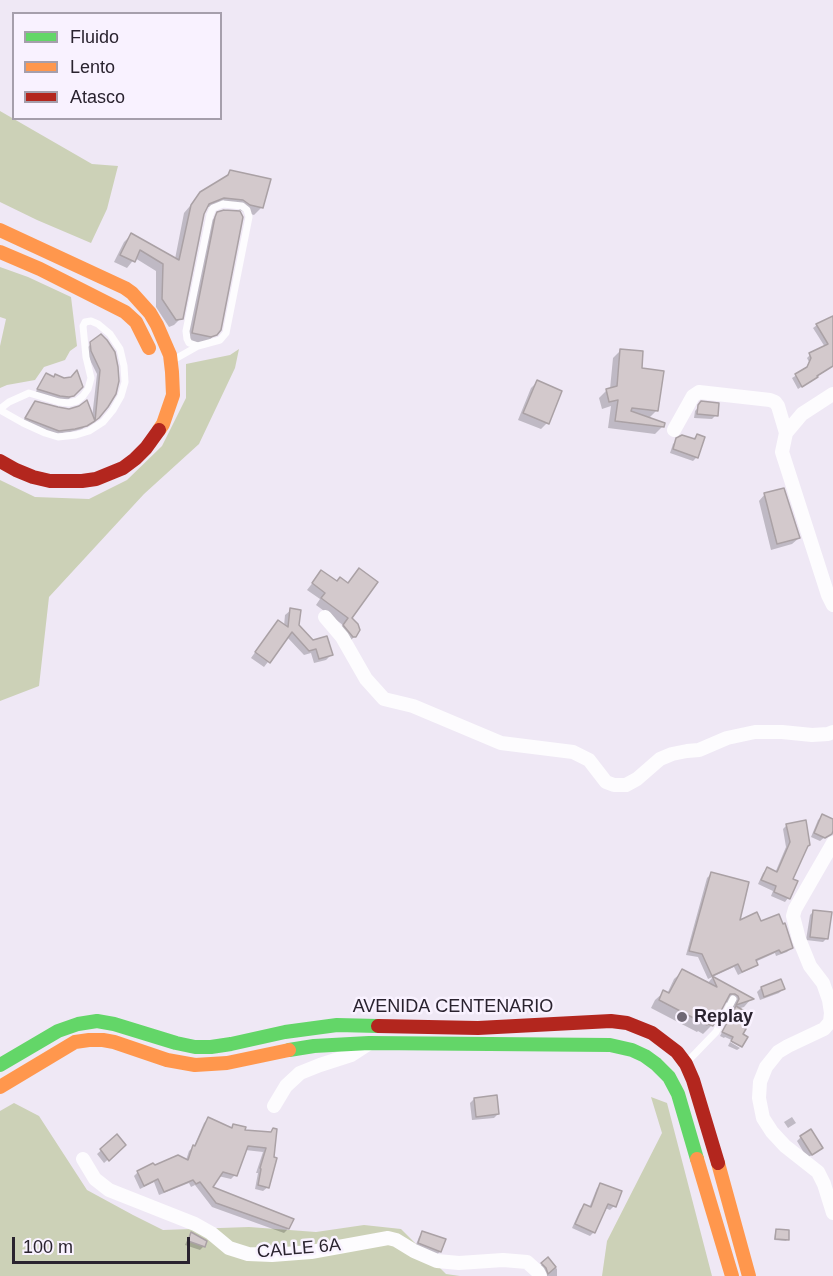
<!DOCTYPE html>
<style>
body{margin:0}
#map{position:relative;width:833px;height:1276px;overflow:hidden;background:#efe8f5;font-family:Helvetica,sans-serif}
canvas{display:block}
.legend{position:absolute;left:12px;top:12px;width:210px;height:108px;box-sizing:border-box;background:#f9f2ff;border:2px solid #a69fac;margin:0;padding:8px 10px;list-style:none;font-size:18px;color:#2a232f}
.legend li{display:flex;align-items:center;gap:12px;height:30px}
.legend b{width:30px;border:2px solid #a69fac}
.scale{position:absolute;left:12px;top:1237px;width:178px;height:27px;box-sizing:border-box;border:3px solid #2a232f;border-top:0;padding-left:8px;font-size:18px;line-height:21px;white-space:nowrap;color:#2a232f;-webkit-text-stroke:4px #f9f2ff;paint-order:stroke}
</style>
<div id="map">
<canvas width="833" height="1276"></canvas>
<ul class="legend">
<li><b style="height:8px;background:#63d668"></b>Fluido</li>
<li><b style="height:8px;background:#ff974d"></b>Lento</li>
<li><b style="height:8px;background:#b3261e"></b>Atasco</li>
</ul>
<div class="scale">100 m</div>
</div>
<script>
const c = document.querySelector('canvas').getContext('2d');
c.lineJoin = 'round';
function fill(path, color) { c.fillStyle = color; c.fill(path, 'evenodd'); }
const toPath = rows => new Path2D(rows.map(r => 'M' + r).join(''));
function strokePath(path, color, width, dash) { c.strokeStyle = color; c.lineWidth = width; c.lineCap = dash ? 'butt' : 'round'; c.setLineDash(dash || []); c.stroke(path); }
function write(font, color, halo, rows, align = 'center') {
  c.font = font + ' Helvetica,sans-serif'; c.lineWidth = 5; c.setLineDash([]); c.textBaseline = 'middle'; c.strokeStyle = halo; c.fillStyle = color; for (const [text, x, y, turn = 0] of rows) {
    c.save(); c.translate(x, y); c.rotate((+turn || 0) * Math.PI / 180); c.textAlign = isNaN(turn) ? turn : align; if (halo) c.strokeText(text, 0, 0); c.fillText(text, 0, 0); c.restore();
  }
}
const green = toPath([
 [0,111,92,164,118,166,107,209,91,243,37,220,0,202],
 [0,267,28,277,71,297,77,346,70,351,65,360,44,367,35,380,7,385,0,388,0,346,6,319,0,317],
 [239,349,235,368,199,444,144,494,49,597,39,686,0,701,0,480,35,497,89,499,127,480,162,446,186,398,186,364,230,355],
 [651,1097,667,1103,712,1276,602,1276,607,1241,662,1133],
 [14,1103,39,1116,87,1190,133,1215,163,1230,249,1227,316,1232,364,1225,401,1229,446,1274,460,1276,0,1276,0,1111]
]);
const shadow = toPath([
 [230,172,262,207,254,215,242,211,235,207,215,205,205,208,181,318,174,325,169,327,156,307,156,271,135,258,127,268,114,262,124,242,131,235,175,259,184,213,201,193,223,179],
 [218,214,219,330,207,343,201,345,184,341,207,227,209,223],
 [833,318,833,366,798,389,792,378,805,370,809,362,807,358,810,355,825,347,813,328,817,325],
 [91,344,112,351,98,417,82,429,70,432,55,434,23,421,32,406,92,418,97,374,88,356,87,348],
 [621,350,640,369,657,410,648,419,663,426,655,434,608,428,611,406,602,409,599,398,607,390,610,389,613,358],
 [46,375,81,386,69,399,64,400,35,393],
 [537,382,547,423,541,429,518,420,531,388],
 [702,403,716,415,712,419,694,418,695,411],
 [697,435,697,457,693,461,670,453,673,444,677,440,692,440],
 [765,494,799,538,792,544,771,550,759,501],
 [321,572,350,618,355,636,348,643,338,632,343,625,316,605,320,599,307,590],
 [291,610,297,625,312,642,331,655,326,660,314,663,311,653,304,655,287,637,264,667,251,658,273,627,284,626,285,615],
 [822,816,833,821,833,827,830,833,820,841,811,837,818,820],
 [804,822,791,880,796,882,788,898,785,902,771,896,773,891,758,884,763,873,767,869,775,873,786,847,783,829,787,825],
 [711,874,737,923,760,923,791,948,787,952,776,956,775,953,755,962,756,964,752,968,738,975,734,967,708,979,698,957,686,955,707,878],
 [814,911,826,939,823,942,806,940,810,915],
 [683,971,707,984,712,978,751,999,744,1007,737,1009,742,1045,725,1037,724,1038,720,1036,733,1011,730,1012,729,1004,724,1001,711,1026,703,1034,698,1031,697,1032,651,1008,655,1000,664,992,667,994,674,979],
 [761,988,783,989,779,993,760,1000,757,992],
 [730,1042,740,1048,737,1050,728,1046],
 [474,1099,498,1114,494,1118,472,1120,470,1103],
 [792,1117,796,1123,788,1128,784,1122],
 [208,1119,230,1129,233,1126,244,1131,269,1134,268,1187,263,1191,255,1189,258,1173,256,1173,263,1152,245,1150,235,1175,231,1179,218,1176,211,1188,288,1229,284,1233,212,1207,195,1185,191,1187,189,1183,159,1195,154,1182,140,1189,134,1176,138,1172,186,1160,189,1151,194,1146,204,1123],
 [117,1136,124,1145,104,1163,97,1154],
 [801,1137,817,1152,807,1158,797,1141],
 [601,1185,620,1192,614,1206,610,1210,605,1208,594,1232,590,1236,572,1228,580,1210,584,1206,589,1208,597,1188],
 [777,1231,787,1240,786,1241,774,1240,775,1233],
 [423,1233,444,1240,440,1252,436,1255,415,1247,419,1237],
 [192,1234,204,1246,200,1250,185,1245,188,1238],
 [548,1259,557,1269,557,1276,543,1276,538,1268]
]);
const building = toPath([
 [230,170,271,179,263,208,250,205,243,200,224,198,209,204,204,214,183,319,176,320,162,299,163,264,140,250,135,262,120,255,131,233,179,260,191,205,200,192,228,175,230,170],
 [224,210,240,211,243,217,221,330,217,335,211,337,192,333,215,217,217,212,224,210],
 [833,316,833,366,817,376,818,377,802,387,795,374,807,367,811,358,809,353,828,344,816,324,833,316],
 [101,334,107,340,115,352,118,367,119,381,116,394,108,407,99,418,95,421,100,370,91,351,90,342,101,334],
 [620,349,643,351,642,368,664,371,658,411,632,408,631,411,665,423,664,427,615,421,618,400,609,402,606,389,617,386,620,349],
 [77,370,83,387,74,396,69,397,60,396,37,389,46,373,54,377,55,374,64,378,71,377,77,370],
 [537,380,562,391,549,424,523,413,537,380],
 [87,400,95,421,87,426,75,429,59,431,25,418,35,401,58,407,69,409,79,406,87,400],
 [701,401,719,403,718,416,697,414,698,405,701,401],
 [697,434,705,437,698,458,673,449,676,438,682,435,695,439,697,434],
 [784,488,800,538,777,544,764,493,784,488],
 [359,568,378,582,352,618,358,624,360,630,356,637,353,637,343,625,348,618,321,598,325,593,312,583,321,570,337,581,340,577,348,583,359,568],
 [290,608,301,610,299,625,313,640,327,636,333,655,319,659,316,649,309,651,292,632,270,663,255,652,278,620,288,627,290,608],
 [822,814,833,819,833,831,832,834,825,838,814,833,822,814],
 [806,820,810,845,808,846,793,879,798,881,790,899,774,892,776,886,761,880,767,867,777,872,790,842,786,824,806,820],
 [711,872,749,882,740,920,757,912,761,921,779,914,783,924,785,923,793,948,781,953,779,950,756,960,758,965,742,972,738,964,712,976,702,954,689,951,711,872],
 [813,910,832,912,828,939,810,937,813,910],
 [682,969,717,987,712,976,754,999,736,1005,739,999,738,996,735,994,730,994,713,1026,708,1024,707,1025,659,1000,663,990,669,993,682,969],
 [781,979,785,989,764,997,761,987,781,979],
 [736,1006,751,1015,744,1028,746,1029,743,1034,748,1037,742,1047,731,1041,733,1037,722,1032,736,1006],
 [497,1095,499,1114,476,1117,474,1098,497,1095],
 [208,1117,232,1128,233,1124,246,1127,245,1130,271,1132,273,1128,277,1129,274,1157,277,1158,269,1188,258,1185,261,1169,260,1168,266,1148,248,1146,237,1176,223,1172,213,1187,294,1219,289,1229,216,1203,200,1182,196,1184,193,1180,164,1192,158,1179,144,1186,137,1171,153,1163,155,1165,178,1155,188,1160,193,1145,195,1146,208,1117],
 [811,1129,823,1148,812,1155,800,1136,811,1129],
 [117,1134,126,1145,109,1161,100,1149,117,1134],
 [600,1183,622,1191,616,1207,608,1204,595,1233,575,1224,584,1204,591,1207,600,1183],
 [776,1229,789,1230,789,1240,775,1239,776,1229],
 [422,1231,446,1239,441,1252,418,1243,422,1231],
 [191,1232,207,1241,205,1247,188,1241,191,1232],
 [548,1257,556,1267,548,1274,546,1268,541,1263,548,1257]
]);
const lane = toPath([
 [223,204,242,206,247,210,249,217,226,333,220,340,198,346,189,343,187,339,186,331,210,215,213,208,223,204],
 [175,359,198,346],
 [0,409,9,402,29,393,59,402,69,403,77,401,83,396,88,389,91,378,86,357,83,326,85,322,91,321,98,324,110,334,120,349,124,366,125,382,121,396,113,410,103,422,89,431,76,435,58,437,45,433,23,423,0,410],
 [687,1062,716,1032,733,999]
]);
const street = toPath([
 [833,394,802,414,786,433,782,452,828,595,833,605],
 [674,430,693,396,699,392,770,400,775,402,778,406,786,433],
 [325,617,342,637,366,679,384,699,413,706,501,743,573,752,589,760,606,782,614,785,626,785,637,779,660,759,672,754,687,751,699,750,727,738,755,732,782,732,812,735,828,734,833,732],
 [833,843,795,909,793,916,799,939,810,966,823,983,829,1000,831,1013,830,1022,824,1029,788,1046,778,1052,766,1067,760,1082,759,1098,763,1118,772,1132,785,1146,818,1172,824,1184,833,1213],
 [274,1106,286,1086,300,1073,320,1065,351,1055,368,1044],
 [83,1159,95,1179,109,1190,195,1224,211,1233,229,1248,248,1254,272,1255,311,1252,388,1238,396,1240,414,1251,437,1261,459,1263,503,1260,527,1262,538,1272,540,1276]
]);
const fast = toPath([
 [289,1050,314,1046,369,1043,610,1045,632,1050,645,1056,656,1064,669,1077,678,1094,697,1159],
 [0,1065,58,1031,78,1024,97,1021,114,1024,176,1043,195,1047,211,1047,231,1044,285,1032,337,1025,378,1026]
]);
const slow = toPath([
 [0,230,125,288,132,293,150,313,157,325,170,355,172,372,173,395,163,424,159,430],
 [0,252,40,269,125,312,136,322,149,348],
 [0,1087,75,1042,89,1040,103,1040,114,1042,167,1060,195,1065,227,1063,289,1050],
 [697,1159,732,1276],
 [718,1163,749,1276]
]);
const jam = toPath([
 [0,461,16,470,33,477,50,481,82,481,96,479,123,468,135,459,146,448,159,430],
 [378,1026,478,1028,611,1021,627,1023,652,1033,677,1052,686,1064,693,1080,718,1163]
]);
const markers = [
 [682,1017,6,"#6f6874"]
];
const streetNames = [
 ["AVENIDA CENTENARIO",453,1007],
 ["CALLE 6A",299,1249,-5]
];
const poiNames = [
 ["Replay",694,1017]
];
fill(green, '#ccd1b7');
fill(shadow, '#0003');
fill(building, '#d3c9cc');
strokePath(building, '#aaa1a5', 1.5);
strokePath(lane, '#fdfcfe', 7);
strokePath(street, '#fdfcfe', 14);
strokePath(fast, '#63d668', 14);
strokePath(slow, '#ff974d', 14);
strokePath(jam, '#b3261e', 14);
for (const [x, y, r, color] of markers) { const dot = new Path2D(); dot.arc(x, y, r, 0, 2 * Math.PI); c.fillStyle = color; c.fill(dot); strokePath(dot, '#f9f2ff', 2); }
write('18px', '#2a232f', '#f9f2ff', streetNames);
write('bold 18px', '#2a232f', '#f9f2ff', poiNames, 'left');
</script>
